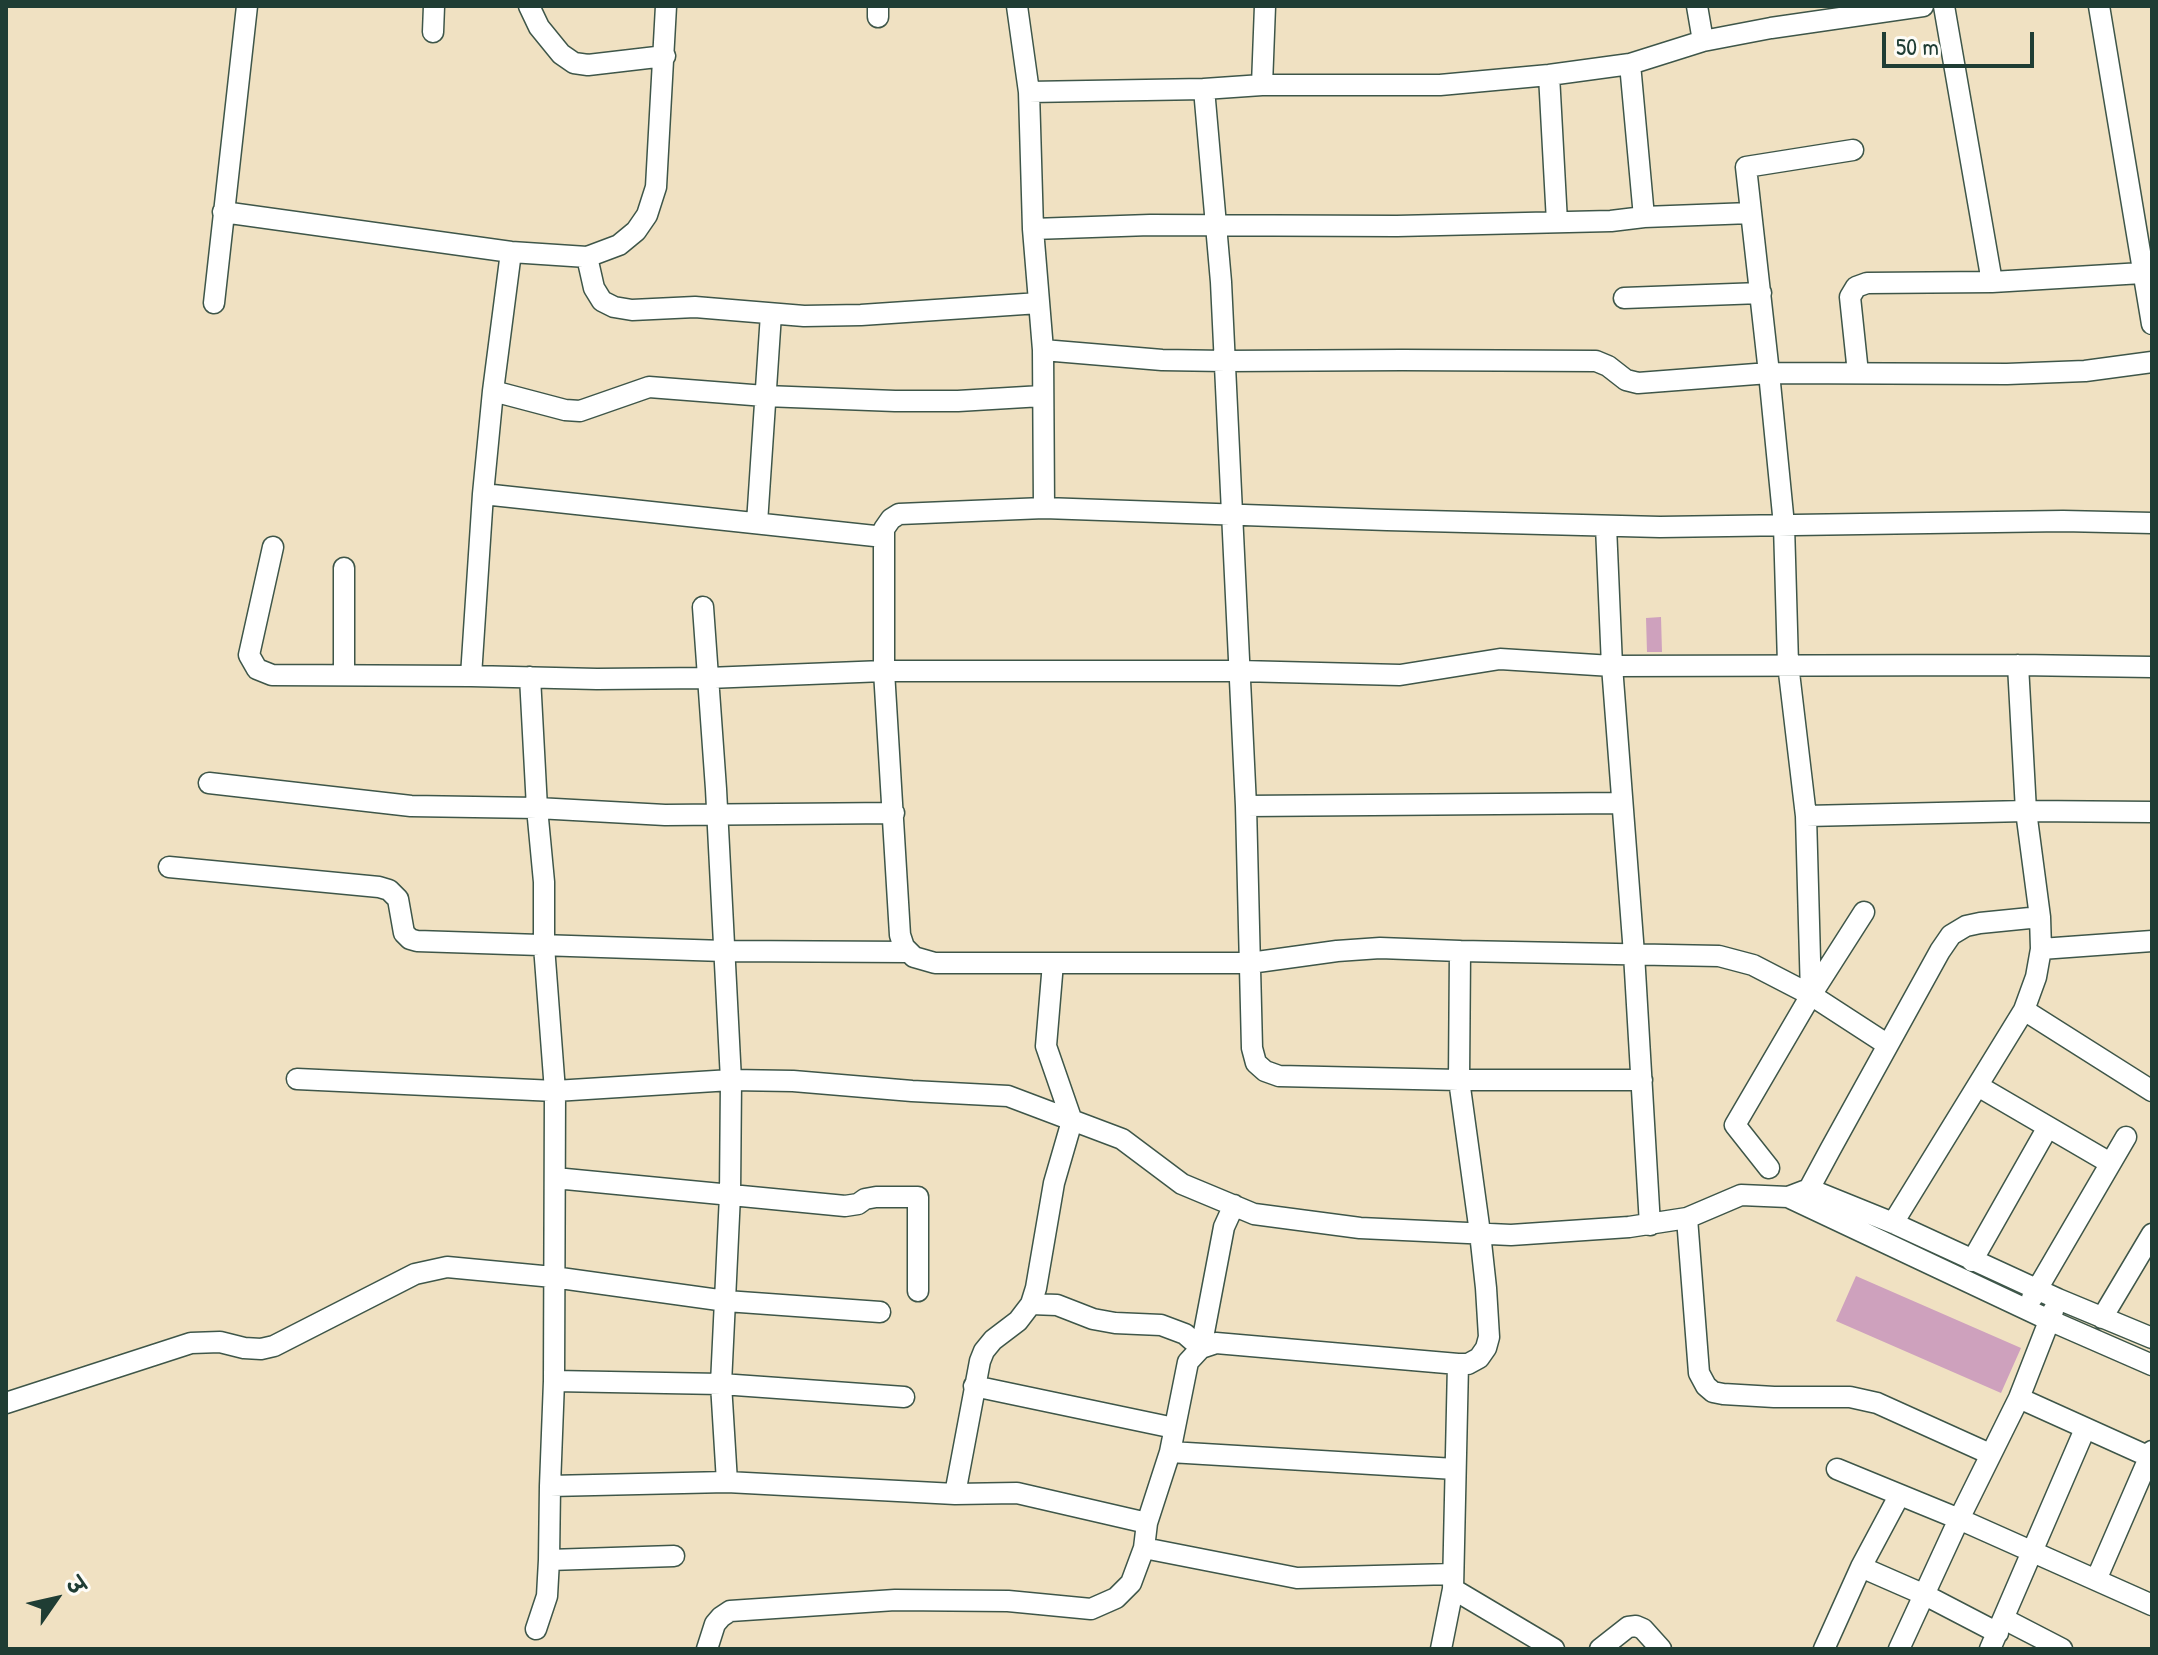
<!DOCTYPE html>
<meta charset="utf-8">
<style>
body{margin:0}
#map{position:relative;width:2158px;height:1655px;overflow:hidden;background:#f0e1c2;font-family:"Patrick Hand","Playpen Sans Deva",sans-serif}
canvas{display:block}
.frame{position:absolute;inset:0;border:8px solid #1f3d34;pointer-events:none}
.north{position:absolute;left:16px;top:1559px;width:80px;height:80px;-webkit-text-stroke:6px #fdfcf7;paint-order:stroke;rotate:56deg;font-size:22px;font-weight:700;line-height:32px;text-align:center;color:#1f3d34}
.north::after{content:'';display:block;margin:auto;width:28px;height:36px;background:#1f3d34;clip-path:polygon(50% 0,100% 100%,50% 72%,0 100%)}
.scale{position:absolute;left:1882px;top:32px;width:152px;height:36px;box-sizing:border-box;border:4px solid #1f3d34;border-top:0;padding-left:10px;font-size:24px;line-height:28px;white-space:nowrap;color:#1f3d34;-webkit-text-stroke:6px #fdfcf7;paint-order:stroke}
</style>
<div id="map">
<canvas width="2158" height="1655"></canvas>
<div class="frame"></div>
<div class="north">उ</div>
<div class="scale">50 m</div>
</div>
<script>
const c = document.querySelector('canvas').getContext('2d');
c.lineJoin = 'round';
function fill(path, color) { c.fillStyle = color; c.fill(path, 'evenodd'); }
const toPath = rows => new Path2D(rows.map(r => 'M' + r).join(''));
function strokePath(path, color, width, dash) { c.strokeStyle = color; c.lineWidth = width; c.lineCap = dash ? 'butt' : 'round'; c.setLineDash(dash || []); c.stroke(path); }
const building = toPath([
 [1661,617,1662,652,1647,652,1646,618],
 [1856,1276,2021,1348,2001,1393,1836,1321]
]);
const street = toPath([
 [529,6,539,27,561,54,574,63,588,65,665,56],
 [1017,6,1029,92,1033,229,1043,350,1162,360,1225,361,1402,360,1596,361,1608,366,1626,380,1638,383,1769,373,2007,374,2085,371,2152,362],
 [1697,6,1703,41],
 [1944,6,1992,282],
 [2099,6,2152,324],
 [878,17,878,6],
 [433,32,434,6],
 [1630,64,1644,217],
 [1549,75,1557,222],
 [1262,85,1265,6],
 [1204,89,1221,282,1246,806,1252,1048,1256,1063,1265,1071,1279,1076,1459,1080,1642,1080],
 [1029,92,1204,89,1262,85,1440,85,1549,75,1630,64,1703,41,1771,28,1923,6],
 [223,212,511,252,587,257,619,245,636,231,647,215,656,187,666,6],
 [1033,229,1150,225,1397,226,1611,221,1644,217,1751,213],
 [511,252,493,391,483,494,884,537],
 [587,257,594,288,602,301,614,307,632,310,695,307,804,316,861,315,1039,303],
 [1624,298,1761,293],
 [214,303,247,6],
 [1043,350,1044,508],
 [1858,373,1850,297,1856,287,1867,283,1992,282,2142,273],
 [493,391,565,410,580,411,649,387,765,396,895,401,958,401,1042,396],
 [757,523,771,314],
 [1606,526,1612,666,1634,954,1650,1225],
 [273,547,249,655,257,669,272,675,471,676,597,679,708,678,884,671,1240,671,1400,675,1500,659,1612,666,2018,665,2152,667],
 [703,607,716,789,731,1080,730,1195,721,1384,727,1482],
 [344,675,344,568],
 [471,676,483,494],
 [530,677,537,808,544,882,544,946,555,1091,554,1381,550,1486,549,1560,547,1596,536,1629],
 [209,783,411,806,537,808,665,815,894,813],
 [1246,806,1622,803],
 [1806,816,2026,811,2152,812],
 [169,867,379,887,389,890,398,899,404,933,410,939,417,941,724,951,909,952],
 [2041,949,2152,941],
 [1460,951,1380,948,1337,951,1250,963,935,963,914,957,904,947,900,935,884,671,884,529,891,519,899,514,1044,508,1387,520,1660,527,2063,521,2152,523],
 [1811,995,1806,816,1788,664,1784,525,1769,373,1746,167,1853,150],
 [2024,1010,2152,1091],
 [297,1079,555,1091,731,1080,793,1081,912,1091,1008,1096,1122,1139,1182,1184,1254,1214,1360,1228,1511,1235,1629,1227,1687,1218,1741,1195,1788,1197,1809,1189,1893,1223,2058,1299,2152,1338],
 [1978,1086,2110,1163],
 [1769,1168,1735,1125,1811,995,1864,912],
 [555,1178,845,1206,858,1204,865,1199,876,1197,918,1197,918,1291],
 [1788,1197,2049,1320,2152,1365],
 [1806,1202,1809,1189,1830,1150,1940,951,1951,935,1966,926,1980,923,2040,917],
 [1687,1218,1699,1373,1706,1386,1713,1392,1723,1394,1774,1397,1850,1397,1877,1403,1990,1454],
 [1893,1223,2024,1010,2036,977,2041,949,2040,917,2026,811,2018,665],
 [1972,1261,2048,1127],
 [2032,1298,2126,1137],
 [1031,1304,1057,1305,1093,1319,1115,1323,1161,1325,1185,1334,1201,1348],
 [2102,1318,2152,1234],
 [1201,1348,1224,1227,1234,1205],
 [554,1381,721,1384,904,1397],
 [974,1386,1174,1428],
 [2019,1398,2152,1458],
 [6,1403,191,1343,220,1342,244,1348,261,1349,274,1346,415,1274,447,1267,553,1277,726,1301,880,1312],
 [1170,1452,1455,1469],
 [1837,1469,1959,1519,2152,1605],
 [550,1486,727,1482,955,1494,1017,1493,1147,1523],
 [955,1494,980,1361,984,1351,993,1340,1018,1321,1031,1304,1036,1288,1054,1183,1072,1121,1046,1046,1053,963],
 [1144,1548,1297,1578,1453,1574],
 [549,1560,674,1556],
 [1861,1567,1925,1595,1998,1633],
 [2096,1580,2152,1451],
 [1453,1589,1554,1649],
 [2004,1619,2062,1649],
 [707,1649,715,1624,721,1617,730,1611,895,1600,1008,1601,1091,1609,1116,1598,1131,1583,1144,1548,1147,1523,1170,1452,1188,1362,1201,1348,1216,1343,1458,1364,1468,1364,1479,1358,1486,1348,1489,1337,1486,1288,1480,1233,1459,1080,1460,951,1719,956,1753,965,1811,995,1888,1045],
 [1441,1649,1453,1589,1458,1364],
 [1600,1649,1628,1627,1636,1626,1643,1629,1661,1649],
 [1824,1649,1861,1567,1899,1496],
 [1899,1649,1959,1519,2019,1398,2053,1311],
 [1990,1649,2085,1429]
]);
fill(building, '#cea1bd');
strokePath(street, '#3e5649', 23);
strokePath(street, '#fff', 20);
</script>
